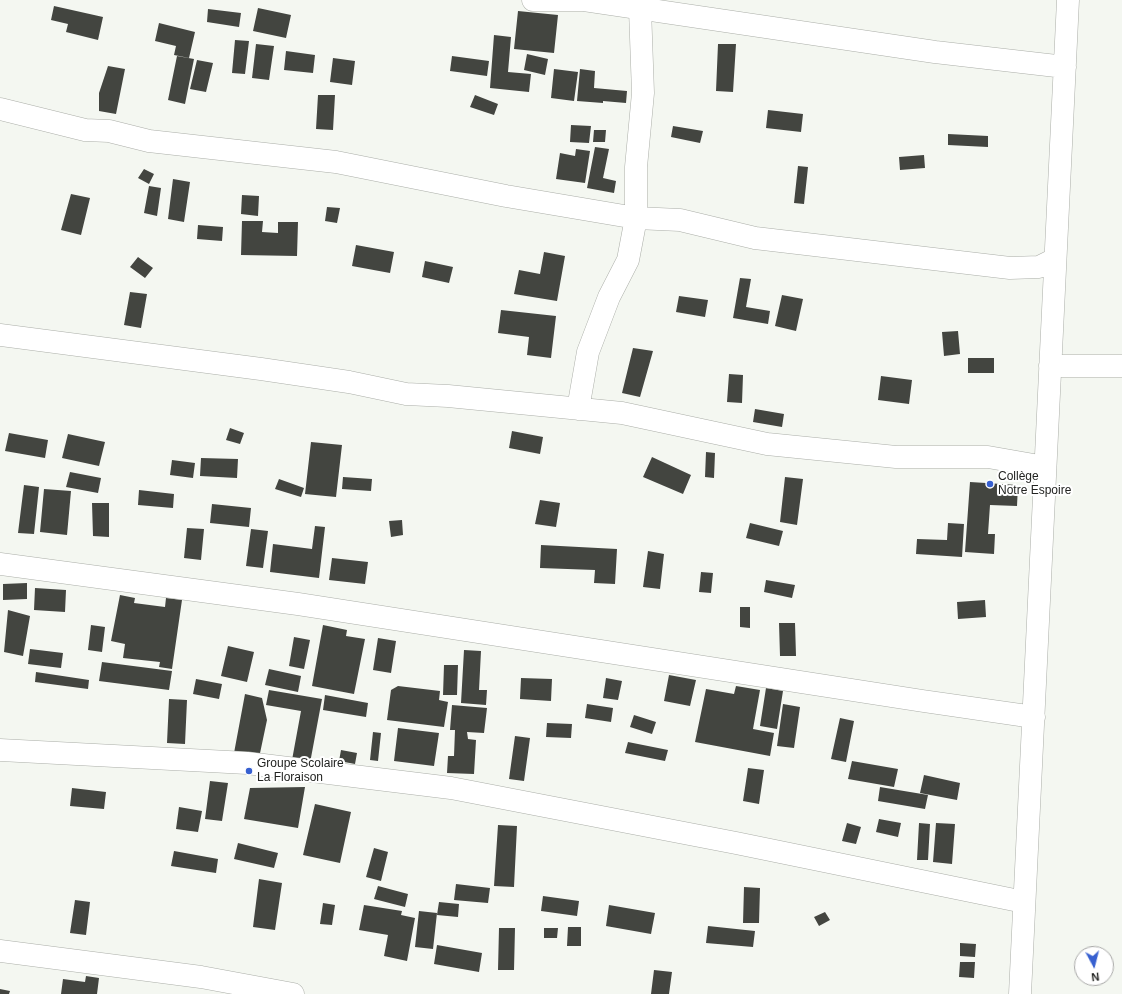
<!DOCTYPE html>
<meta charset="utf-8">
<style>
body{margin:0}
#map{position:relative;width:1122px;height:994px;overflow:hidden;background:#f4f7f1;font-family:Helvetica,sans-serif}
canvas{display:block}
.north{position:absolute;left:1074px;top:946px;width:40px;height:40px;box-sizing:border-box;background:#fff;border:1px solid #a7a7a6;border-radius:50%;rotate:173deg;font-size:11px;font-weight:700;line-height:16px;text-align:center;color:#222321}
.north::after{content:'';display:block;margin:auto;width:14px;height:18px;background:#3760d0;clip-path:polygon(50% 0,100% 100%,50% 72%,0 100%)}
</style>
<div id="map">
<canvas width="1122" height="994"></canvas>
<div class="north">N</div>
</div>
<script>
const c = document.querySelector('canvas').getContext('2d');
c.lineJoin = 'round';
function fill(path, color) { c.fillStyle = color; c.fill(path, 'evenodd'); }
const toPath = rows => new Path2D(rows.map(r => 'M' + r).join(''));
function strokePath(path, color, width, dash) { c.strokeStyle = color; c.lineWidth = width; c.lineCap = dash ? 'butt' : 'round'; c.setLineDash(dash || []); c.stroke(path); }
function write(font, color, halo, rows, align = 'center') {
  c.font = font + ' Helvetica,sans-serif'; c.lineWidth = 4; c.setLineDash([]); c.textBaseline = 'middle'; c.strokeStyle = halo; c.fillStyle = color; for (const [text, x, y, turn = 0] of rows) {
    c.save(); c.translate(x, y); c.rotate((+turn || 0) * Math.PI / 180); c.textAlign = isNaN(turn) ? turn : align; if (halo) c.strokeText(text, 0, 0); c.fillText(text, 0, 0); c.restore();
  }
}
const building = toPath([
 [54,6,103,17,98,40,66,32,68,24,51,20],
 [258,8,291,15,286,38,253,31],
 [208,9,241,13,239,27,207,22],
 [518,11,558,15,554,53,514,49],
 [159,23,195,32,189,58,174,55,176,46,155,41],
 [494,35,511,37,508,72,531,74,529,92,490,88],
 [235,40,249,41,245,74,232,73],
 [256,44,274,46,269,80,252,78],
 [718,44,736,44,733,92,716,91],
 [286,51,315,55,313,73,284,70],
 [527,54,548,59,545,75,524,70],
 [177,56,194,59,185,104,168,100],
 [452,56,489,61,487,76,450,71],
 [333,58,355,61,352,85,330,82],
 [197,60,213,63,206,92,190,89],
 [108,66,125,69,116,114,99,111,99,93],
 [554,69,578,72,574,101,551,98],
 [580,69,595,71,594,88,627,91,626,103,603,101,603,103,577,101],
 [318,95,335,95,333,130,316,129],
 [475,95,498,104,494,115,470,107],
 [768,110,803,114,801,132,766,128],
 [571,125,591,126,589,143,570,142],
 [673,126,703,131,700,143,671,137],
 [594,130,606,130,605,142,593,142],
 [948,134,988,136,988,147,948,145],
 [595,147,609,149,603,178,616,181,614,193,587,188],
 [576,149,590,151,585,183,556,179,560,153,575,156],
 [924,155,925,168,900,170,899,157],
 [798,166,808,167,804,204,794,203],
 [144,169,154,174,149,184,138,178],
 [173,179,190,182,184,222,168,219],
 [149,186,161,188,157,216,144,213],
 [71,194,90,198,81,235,61,230],
 [242,195,259,196,258,216,241,214],
 [327,207,340,208,337,223,325,221],
 [242,221,263,221,262,232,278,233,278,222,298,222,297,256,241,255],
 [198,225,223,227,222,241,197,239],
 [356,245,394,252,390,273,352,266],
 [544,252,565,256,557,301,514,294,519,270,540,274],
 [138,257,153,268,145,278,130,267],
 [425,261,453,267,449,283,422,277],
 [740,278,751,279,746,307,770,311,768,324,733,318],
 [130,292,147,294,141,328,124,325],
 [782,295,803,299,796,331,775,326],
 [679,296,708,300,705,317,676,312],
 [501,310,556,316,551,358,527,355,529,337,498,333],
 [958,331,960,354,944,356,942,332],
 [633,348,653,351,640,397,622,393],
 [968,358,994,358,994,373,968,373],
 [729,374,743,375,742,403,727,402],
 [881,376,912,380,909,404,878,400],
 [755,409,784,414,782,427,753,422],
 [230,428,244,433,240,444,226,440],
 [512,431,543,437,540,454,509,448],
 [9,433,48,440,45,458,5,451],
 [68,434,105,442,99,466,62,458],
 [311,442,342,445,336,497,305,494],
 [706,452,715,453,714,478,705,477],
 [652,457,691,475,683,494,643,477],
 [201,458,238,459,237,478,200,476],
 [172,460,195,463,193,478,170,475],
 [70,472,101,478,98,493,66,487],
 [343,477,372,479,371,491,342,489],
 [785,477,803,479,797,525,780,522],
 [279,479,304,488,301,497,275,489],
 [970,482,1018,485,1017,506,990,505,988,534,995,534,994,554,965,552],
 [24,485,39,487,34,534,18,533],
 [44,489,71,491,67,535,40,532],
 [139,490,174,494,173,508,138,505],
 [540,500,560,503,556,527,535,524],
 [92,503,109,503,109,537,93,536],
 [212,504,251,508,249,527,210,523],
 [402,520,403,535,391,537,389,521],
 [750,523,783,531,779,546,746,538],
 [948,523,964,524,962,557,916,554,917,539,947,540],
 [315,526,325,527,319,578,270,572,273,544,312,549],
 [187,528,204,529,201,560,184,558],
 [251,529,268,531,263,568,246,566],
 [541,545,617,549,615,584,594,583,595,570,540,568],
 [648,551,664,554,660,589,643,587],
 [332,558,368,562,365,584,329,580],
 [701,572,713,573,711,593,699,592],
 [766,580,795,585,792,598,764,592],
 [27,583,27,599,3,600,3,584],
 [35,588,66,590,65,612,34,610],
 [120,595,135,598,134,603,165,607,166,598,182,600,172,669,159,667,160,662,123,658,125,644,111,641],
 [985,600,986,617,958,619,957,602],
 [740,607,750,607,750,628,740,627],
 [8,610,30,616,23,656,4,652],
 [779,623,795,623,796,656,780,656],
 [91,625,105,627,102,652,88,650],
 [323,625,347,630,346,636,365,639,354,694,312,686],
 [294,637,310,640,304,669,289,666],
 [378,638,396,641,391,673,373,670],
 [228,646,254,652,247,682,221,676],
 [30,649,63,653,61,668,28,664],
 [464,650,481,651,479,690,487,690,486,705,461,703],
 [102,662,172,671,169,690,99,681],
 [444,665,458,665,457,695,443,695],
 [269,669,301,676,298,692,265,685],
 [36,672,89,680,88,689,35,682],
 [669,675,696,680,690,706,664,701],
 [521,678,552,679,551,701,520,699],
 [606,678,622,681,618,700,603,698],
 [196,679,222,684,219,699,193,694],
 [398,686,440,691,439,700,448,702,444,727,387,720,391,690],
 [736,686,760,690,753,729,774,733,770,756,695,742,706,689,734,694],
 [766,688,783,691,777,729,760,726],
 [269,690,322,699,310,763,292,760,301,711,266,705],
 [245,694,262,698,267,720,259,758,234,753],
 [325,695,368,703,366,717,323,710],
 [169,699,187,700,185,744,167,743],
 [587,704,613,708,611,722,585,718],
 [783,704,800,707,794,748,777,746],
 [452,705,487,708,484,733,467,732,468,739,476,740,474,774,447,773,448,756,454,756,455,730,450,730],
 [634,715,656,722,652,734,630,727],
 [840,718,854,721,846,762,831,759],
 [547,723,572,724,571,738,546,737],
 [398,728,439,733,434,766,394,761],
 [373,732,381,733,378,761,370,760],
 [515,736,530,738,524,781,509,779],
 [628,742,668,750,665,761,625,753],
 [341,750,357,753,355,764,339,761],
 [852,761,898,769,894,787,848,779],
 [748,768,764,770,759,804,743,801],
 [924,775,960,783,957,800,920,793],
 [210,781,228,783,222,821,205,819],
 [305,787,298,828,244,819,250,788],
 [880,787,928,795,925,809,878,801],
 [72,788,106,792,104,809,70,806],
 [315,804,351,812,340,863,303,855],
 [179,807,202,811,198,832,176,829],
 [879,819,901,823,898,837,876,832],
 [847,823,861,827,856,844,842,841],
 [919,823,930,824,928,860,917,860],
 [936,823,955,824,952,864,933,862],
 [498,825,517,826,514,887,494,886],
 [238,843,278,853,274,868,234,859],
 [374,848,388,852,381,881,366,877],
 [174,851,218,859,216,873,171,866],
 [259,879,282,883,275,930,253,927],
 [456,884,490,888,488,903,454,900],
 [378,886,408,894,405,907,374,899],
 [744,887,760,888,759,923,743,923],
 [543,896,579,901,577,916,541,911],
 [75,900,90,902,86,935,70,933],
 [439,902,459,904,458,917,437,915],
 [323,903,335,905,332,925,320,924],
 [364,905,402,911,401,915,415,918,407,961,384,956,388,935,359,930],
 [609,905,655,913,651,934,606,926],
 [419,911,437,913,433,949,415,947],
 [825,912,830,920,819,926,814,917],
 [708,926,755,931,753,947,706,943],
 [568,927,581,927,581,946,567,946],
 [499,928,515,928,514,970,498,970],
 [544,928,558,928,557,938,544,938],
 [960,943,976,944,975,957,960,956],
 [437,945,482,953,479,972,434,964],
 [960,962,975,962,974,978,959,977],
 [654,970,672,972,669,994,651,994],
 [86,976,99,978,97,994,61,994,63,979,85,982],
 [0,989,10,991,9,994,0,994]
]);
const minor = toPath([
 [533,0,584,0,935,52,1065,67],
 [0,109,85,130,109,131,149,141,336,162,506,196,636,218,680,220,755,238,1010,268,1039,267,1055,259],
 [0,335,261,369,349,382,406,394,448,396,622,413,767,444,896,457,988,457,1045,467],
 [1050,366,1122,366],
 [578,409,588,352,609,297,628,260,636,218,636,167,643,93,640,9,641,0],
 [0,564,298,604,923,701,1034,717],
 [0,750,247,763,451,788,736,843,1024,902],
 [0,951,201,977,293,994],
 [1020,994,1068,0]
]);
const markers = [
 [990,484,4,"#3760d0"],
 [249,771,4,"#3760d0"]
];
const poiNames = [
 ["Collège",998,477],
 ["Notre Espoire",998,491],
 ["Groupe Scolaire",257,764],
 ["La Floraison",257,778]
];
fill(building, '#434540');
strokePath(minor, '#abaea8', 23);
strokePath(minor, '#fff', 22);
for (const [x, y, r, color] of markers) { const dot = new Path2D(); dot.arc(x, y, r, 0, 2 * Math.PI); c.fillStyle = color; c.fill(dot); strokePath(dot, '#fff', 1.5); }
write('12px', '#222321', '#fff', poiNames, 'left');
</script>
